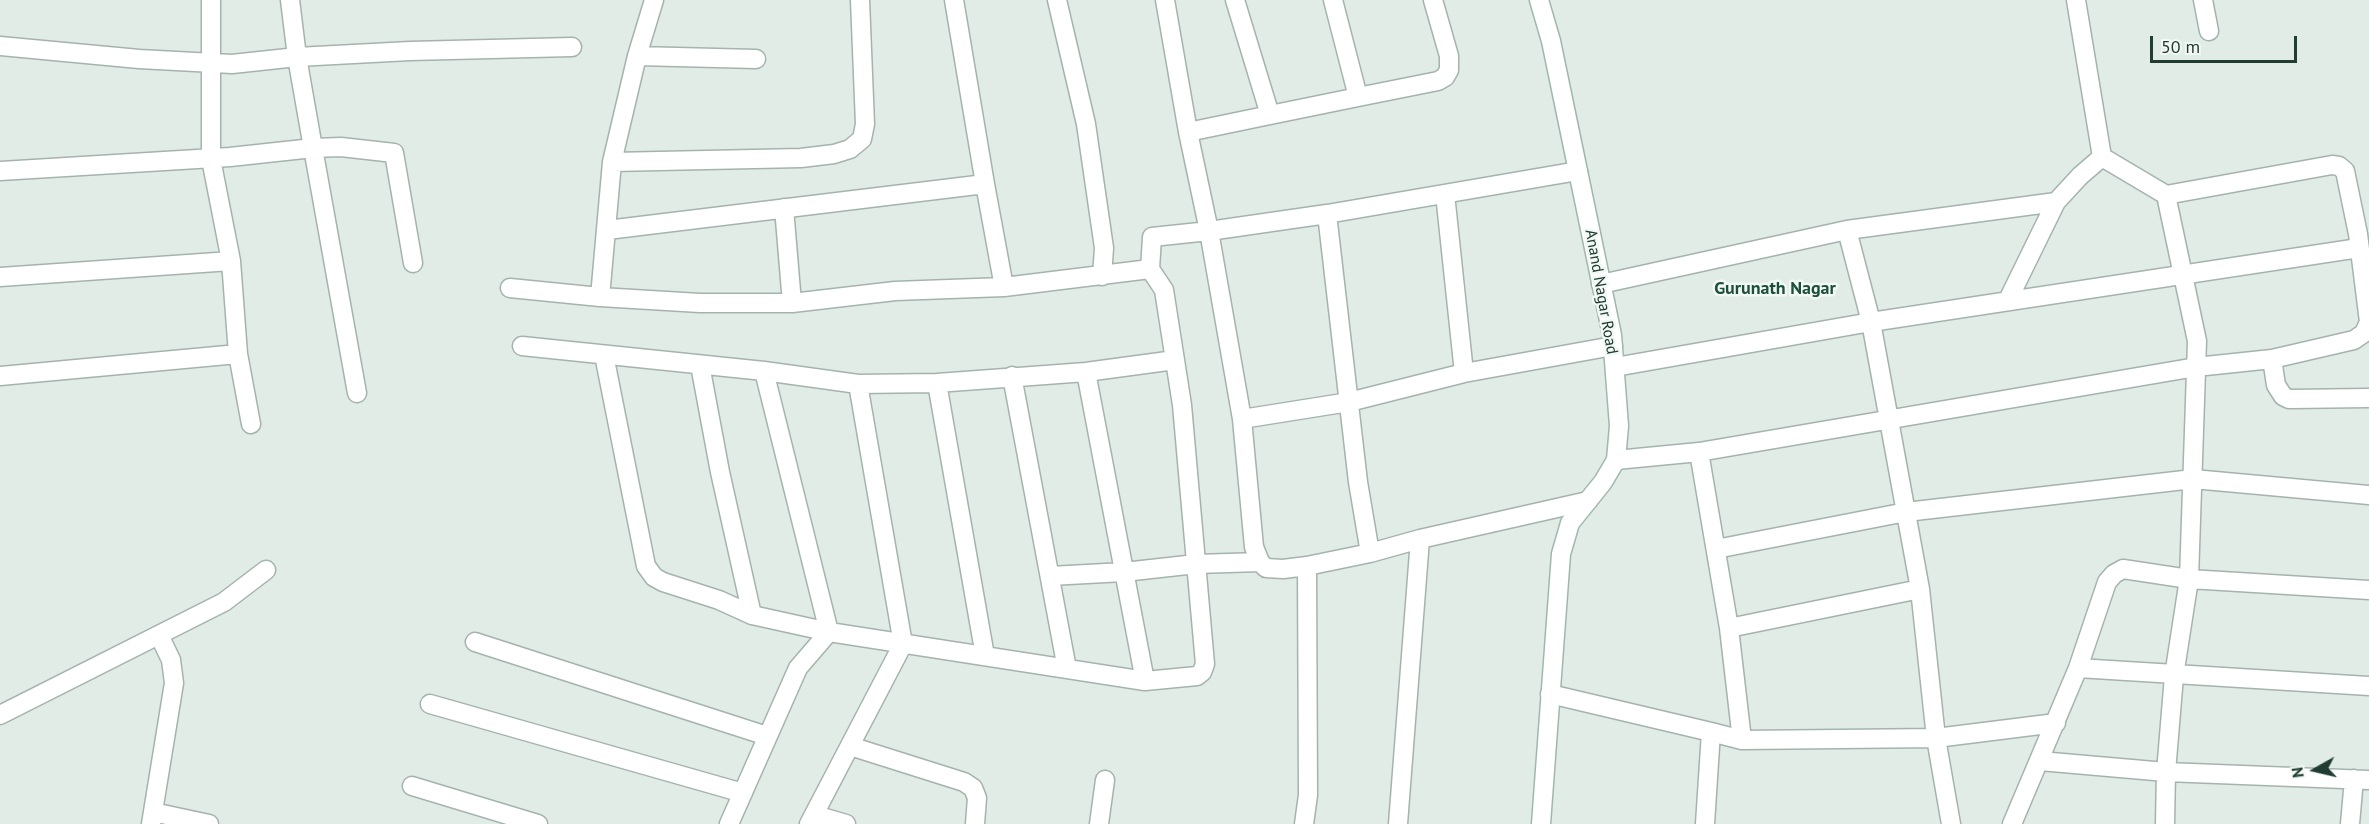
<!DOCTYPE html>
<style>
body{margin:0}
#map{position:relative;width:2369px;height:824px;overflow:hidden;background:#e1ece6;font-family:"PT Sans",sans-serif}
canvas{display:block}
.north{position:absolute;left:2285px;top:740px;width:60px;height:60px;-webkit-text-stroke:4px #f2f8f4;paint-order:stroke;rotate:262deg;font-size:16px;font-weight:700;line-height:24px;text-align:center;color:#213d32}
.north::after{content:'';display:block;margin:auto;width:21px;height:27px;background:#213d32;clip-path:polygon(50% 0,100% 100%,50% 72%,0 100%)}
.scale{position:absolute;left:2150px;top:36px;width:147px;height:27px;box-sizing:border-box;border:3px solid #213d32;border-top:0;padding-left:8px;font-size:18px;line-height:21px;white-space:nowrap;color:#213d32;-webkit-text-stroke:4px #f2f8f4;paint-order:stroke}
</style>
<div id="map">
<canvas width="2369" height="824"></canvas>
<div class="north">N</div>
<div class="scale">50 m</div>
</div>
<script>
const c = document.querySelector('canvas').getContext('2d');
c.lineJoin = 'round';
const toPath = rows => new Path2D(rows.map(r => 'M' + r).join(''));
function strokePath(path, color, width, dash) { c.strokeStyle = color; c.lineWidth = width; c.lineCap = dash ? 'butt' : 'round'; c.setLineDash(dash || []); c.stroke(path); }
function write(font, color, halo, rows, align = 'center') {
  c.font = font + ' "PT Sans",sans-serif'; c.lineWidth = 5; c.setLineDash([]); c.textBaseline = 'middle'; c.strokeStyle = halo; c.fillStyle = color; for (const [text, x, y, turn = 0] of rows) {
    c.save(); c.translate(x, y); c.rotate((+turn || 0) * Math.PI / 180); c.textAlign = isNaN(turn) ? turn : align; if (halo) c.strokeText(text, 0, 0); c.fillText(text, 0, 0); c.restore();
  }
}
const street = toPath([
 [211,0,211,159,231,261,238,354,251,424],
 [954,0,985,184,1004,287,1150,269,1152,237,1209,231,1188,132,1165,0],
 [1057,0,1086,124,1104,248,1102,276],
 [1235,0,1270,115,1358,97],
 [1333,0,1358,97,1438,81,1445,77,1449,70,1449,56,1433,0],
 [2076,0,2102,157,2166,195,2197,341,2189,579,2174,676,2166,772,2165,824],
 [2203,0,2209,31],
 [0,46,139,59,232,64,297,57,410,51,572,47],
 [637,56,756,59],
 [1188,132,1270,115],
 [612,162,801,158,834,154,850,149,862,139,865,124,860,0],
 [0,171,230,157,313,148,297,57,290,0],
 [1578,171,1327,214,1209,231,1242,419,1254,547,1260,562,1266,568,1283,569,1307,566,1370,553,1420,539,1588,501],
 [1445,194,1464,373],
 [784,208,792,303],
 [1327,214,1358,482,1370,553],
 [607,230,985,184],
 [1847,230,1871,322,1920,589,1936,738,1951,824],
 [0,277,231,261],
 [1601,284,1847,230,2056,202],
 [510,288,600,297,700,303,792,303,895,291,1004,287],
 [600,297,612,162,637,56,654,0],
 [2008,300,2056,202,2080,176,2102,157],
 [522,346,764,371,858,384,937,383,1086,372,1175,360],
 [604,355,646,566,654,577,663,582,719,600,752,615],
 [2272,359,2276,385,2283,396,2289,399,2369,398],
 [700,365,720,472,752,615,829,632,764,371],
 [1615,367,1871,322,2359,248],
 [1086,372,1145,681],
 [0,376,238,354],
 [1012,376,1067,669],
 [937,383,985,656],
 [357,393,313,148,341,147,394,153,413,263],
 [1242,419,1349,402,1464,373,1613,346],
 [1699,452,2196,367,2272,359,2354,340,2364,333,2369,322,2358,234,2345,171,2339,166,2332,165,2166,195],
 [1616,460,1699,452,1729,628,1742,740],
 [1716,549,1906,512,2193,479,2369,495],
 [1050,576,1124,572,1196,564,1260,562],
 [1729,628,1920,589],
 [475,642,767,736],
 [2078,668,2369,686],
 [1550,694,1711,732,1705,824],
 [430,704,743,793],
 [0,715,224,602,266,570],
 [1711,732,1742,740,1936,738,2056,723],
 [850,746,964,782,973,788,977,798,975,824],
 [2040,761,2166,772,2369,780],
 [412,786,538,824],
 [153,812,209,824],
 [815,815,846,824],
 [151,824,174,683,171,660,159,635],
 [729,824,798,668,829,632,1145,681,1197,676,1202,672,1205,664,1182,405,1164,290,1150,269],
 [809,824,903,644,858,384],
 [1099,824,1105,780],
 [1304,824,1308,795,1307,566],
 [1398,824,1420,539],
 [2012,824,2078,668,2107,582,2114,574,2123,569,2189,579,2369,590],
 [2350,824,2354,779]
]);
const secondary = toPath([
 [1539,0,1551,41,1612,335,1619,426,1616,460,1603,482,1570,523,1561,554,1541,824]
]);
const streetNames = [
 ["Anand Nagar Road",1601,292,80]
];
const neighbourhoodNames = [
 ["Gurunath Nagar",1775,289]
];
strokePath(street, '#a4b4ac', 21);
strokePath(secondary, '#9fb8ad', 21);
strokePath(street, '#fff', 18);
strokePath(secondary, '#fff', 18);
write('16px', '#213d32', '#f2f8f4', streetNames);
write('bold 18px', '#1d4f3d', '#f2f8f4', neighbourhoodNames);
</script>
